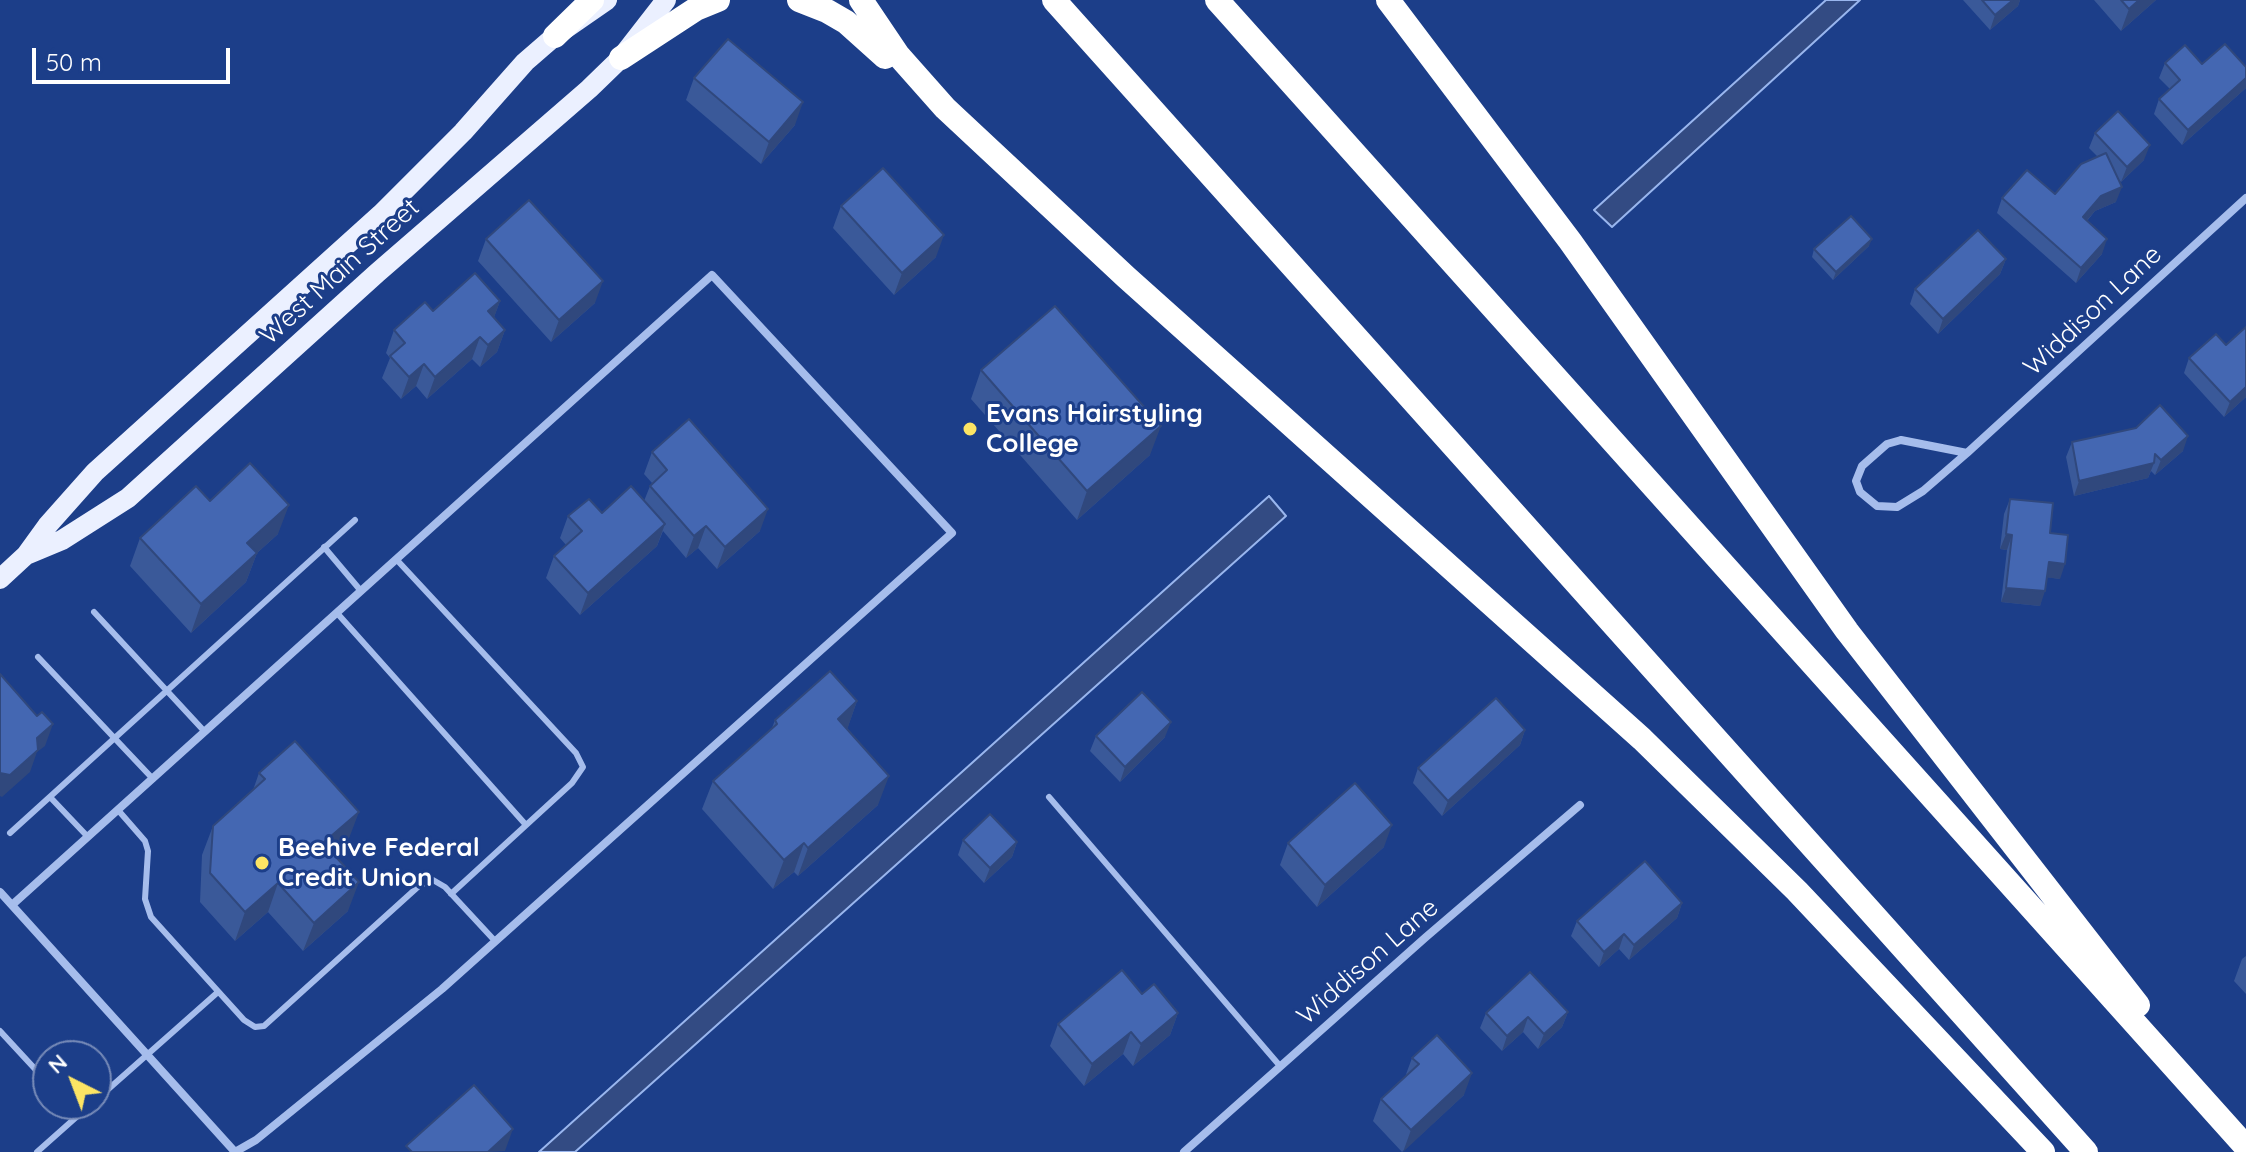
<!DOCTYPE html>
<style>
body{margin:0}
#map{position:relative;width:2246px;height:1152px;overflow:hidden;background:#1c3e89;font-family:Quicksand,sans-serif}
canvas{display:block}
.north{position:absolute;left:32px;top:1040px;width:80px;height:80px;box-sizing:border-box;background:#1c3e89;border:2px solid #778bb8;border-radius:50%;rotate:318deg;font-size:22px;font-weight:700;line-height:32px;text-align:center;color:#fff}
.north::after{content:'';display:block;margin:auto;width:28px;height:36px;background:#fce464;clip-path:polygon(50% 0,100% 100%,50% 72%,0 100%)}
.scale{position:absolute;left:32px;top:48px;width:198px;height:36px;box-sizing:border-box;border:4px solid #fff;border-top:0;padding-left:10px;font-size:24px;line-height:28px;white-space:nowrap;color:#fff;-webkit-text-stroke:6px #1c3e89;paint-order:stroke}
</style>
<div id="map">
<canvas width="2246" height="1152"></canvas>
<div class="north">N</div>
<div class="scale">50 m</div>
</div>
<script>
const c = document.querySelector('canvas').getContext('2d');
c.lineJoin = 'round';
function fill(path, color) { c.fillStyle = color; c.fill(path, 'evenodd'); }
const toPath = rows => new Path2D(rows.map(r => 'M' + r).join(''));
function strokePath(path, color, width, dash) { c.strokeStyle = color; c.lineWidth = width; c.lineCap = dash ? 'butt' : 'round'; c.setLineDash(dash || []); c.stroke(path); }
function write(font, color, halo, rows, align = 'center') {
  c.font = font + ' Quicksand,sans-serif'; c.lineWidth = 6; c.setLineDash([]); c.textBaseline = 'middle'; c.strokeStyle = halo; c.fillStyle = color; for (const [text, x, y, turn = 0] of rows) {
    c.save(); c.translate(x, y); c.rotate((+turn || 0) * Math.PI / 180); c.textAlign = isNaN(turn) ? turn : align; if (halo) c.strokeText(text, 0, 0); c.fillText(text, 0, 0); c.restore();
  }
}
const water = toPath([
 [1826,0,1860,0,1612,227,1594,210,1826,0],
 [1269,496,1286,516,575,1152,539,1152,1269,496]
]);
const service = toPath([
 [324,547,361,591],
 [396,559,576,753,583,767,572,783,451,894],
 [94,612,205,732],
 [337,613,526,825],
 [38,657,153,779],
 [50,797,88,837],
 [1049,797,1280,1066],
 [118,810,145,841,148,851,145,899,151,917,244,1020,255,1027,264,1026,420,885,433,880,445,887,495,941],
 [10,833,355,520],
 [0,1031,48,1083],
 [96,1100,218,992],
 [67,1104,78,1115],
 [37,1152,91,1104]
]);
const minor = toPath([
 [1901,440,1967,453,1923,491,1897,507,1877,506,1860,492,1856,481,1862,466,1887,444,1901,440],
 [1967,453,2246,198],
 [0,892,235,1152],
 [12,905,712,275,952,533,442,989,256,1140,235,1152],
 [1184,1152,1426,937,1580,805]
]);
const primary = toPath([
 [26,555,62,540,128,498,377,273,589,89,621,58,666,0],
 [0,579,26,555,47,526,95,472,381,214,463,132,525,62,555,36,607,0]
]);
const motorway = toPath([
 [799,0,827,11,846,22,885,57],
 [861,0,898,55,945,108,1126,277,1642,739,1797,891,2043,1152],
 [1054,0,2086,1152],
 [1217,0,2246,1147],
 [1388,0,1570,241,1847,631,2138,1005],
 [555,36,592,0],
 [621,58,696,9,718,0]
]);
const wall = toPath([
 [1963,0,2020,0,2018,6,1990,30],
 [2094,0,2156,0,2121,31],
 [2165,63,2202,64,2246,88,2182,145,2154,114,2159,99,2170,89,2159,78],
 [694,78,795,125,761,164,686,100],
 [2095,133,2144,160,2121,182,2117,178,2116,202,2095,211,2087,221,2102,254,2076,283,1997,213,2002,198,2055,194,2098,157,2089,148],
 [841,206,936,257,894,295,833,228],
 [486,239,595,303,551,342,478,261],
 [1869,246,1833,280,1812,257,1814,249],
 [2006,259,2000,274,1938,334,1910,304,1915,289],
 [500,301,494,317,505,330,497,352,480,367,472,359,427,399,416,386,401,399,382,378,390,358,386,353,394,330,433,311],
 [2246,327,2246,397,2224,417,2184,373,2189,358,2226,345],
 [981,370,1150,455,1077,520,971,399],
 [2072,442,2183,451,2155,475,2151,471,2148,478,2074,496,2066,457],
 [652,452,760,531,717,569,698,548,686,558,663,531,657,546,580,615,546,578,554,556,566,545,560,538,568,516,602,513,644,501,650,486,652,483,644,474],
 [2010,499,2050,533,2060,579,2047,577,2040,606,2001,602,2007,550,2000,549,2004,514],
 [210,501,278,534,257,553,246,582,191,633,130,566,140,538],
 [857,701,847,729,878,805,798,876,794,872,773,889,702,809,713,781,772,728,775,720],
 [1525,730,1520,745,1442,816,1413,783,1418,768],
 [1096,736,1165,737,1120,782,1090,751],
 [259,773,348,841,333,854,348,911,303,951,268,912,235,941,200,902,202,855,213,826,253,790],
 [963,840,1017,842,1012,857,984,883,958,855],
 [1288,843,1384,847,1317,907,1280,865],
 [1682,903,1677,918,1629,960,1619,949,1599,967,1571,936,1577,921],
 [2246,956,2246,994,2234,981,2242,959],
 [1142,994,1178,1013,1170,1035,1133,1066,1123,1054,1084,1086,1050,1046,1058,1024],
 [1568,1012,1562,1027,1538,1049,1523,1032,1502,1051,1480,1028,1486,1013],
 [1412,1058,1464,1095,1402,1152,1373,1121,1381,1099,1405,1077]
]);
const shadedWall = toPath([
 [2013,0,2020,0,2018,6,1990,30,1995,15],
 [2139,0,2156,0,2121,31,2129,9],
 [2246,78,2246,88,2182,145,2188,130],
 [803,102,795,125,761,164,769,142],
 [2150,145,2144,160,2121,182,2127,167],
 [2122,187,2116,202,2095,211,2077,232,2083,217,2101,196],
 [944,235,936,257,894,295,902,273],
 [1872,239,1869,246,1833,280,1836,272],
 [2107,239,2102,254,2076,283,2081,268],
 [2006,259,2000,274,1938,334,1943,319],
 [603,281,595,303,551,342,559,320],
 [500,301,492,323,488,311],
 [505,330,497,352,480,367,488,345],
 [480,337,472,359,427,399,435,377],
 [424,364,416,386,401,399,409,377],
 [2246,387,2246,397,2224,417,2230,402],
 [1161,426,1150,455,1077,520,1087,491],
 [2188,436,2183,451,2155,475,2161,460],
 [2154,463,2148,478,2074,496,2079,481],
 [289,505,278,534,257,553,246,582,191,633,201,604,247,543],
 [768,509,760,531,717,569,725,547],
 [665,524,657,546,580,615,588,593],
 [706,526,698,548,686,558,694,536],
 [2006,534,2012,535,2007,550,2000,549],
 [2049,562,2065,564,2060,579,2043,577],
 [2006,588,2045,591,2040,606,2001,602],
 [857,701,847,730,838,719],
 [1171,722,1165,737,1120,782,1125,767],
 [53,724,45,746,37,752,30,772,2,797,0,796,0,773],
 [1525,730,1520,745,1442,816,1448,801],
 [889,776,878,805,798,876,808,848],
 [359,812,348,841,313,872,323,843],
 [1392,825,1384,847,1317,907,1325,885],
 [1017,842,1012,857,984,883,990,868],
 [804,843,794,872,773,889,784,860],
 [359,882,348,911,303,951,314,923],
 [278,883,268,912,235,941,245,912],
 [1682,903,1677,918,1629,960,1634,945],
 [1624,934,1619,949,1599,967,1604,952],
 [1568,1012,1562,1027,1538,1049,1544,1034],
 [1178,1013,1170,1035,1133,1066,1141,1044],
 [1528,1017,1523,1032,1502,1051,1507,1036],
 [1131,1032,1123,1054,1084,1086,1092,1064],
 [1472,1073,1464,1095,1403,1152,1411,1130],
 [513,1129,505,1151,488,1152]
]);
const building = toPath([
 [1982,0,2013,0,1995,15,1982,0],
 [2121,0,2139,0,2129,9,2121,0],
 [728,39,803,102,769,142,694,78,728,39],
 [2225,44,2246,67,2246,78,2188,130,2159,99,2180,80,2165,63,2185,45,2202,64,2225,44],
 [2118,111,2150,145,2127,167,2095,133,2118,111],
 [2106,153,2122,187,2101,196,2083,217,2107,239,2081,268,2002,198,2027,170,2055,194,2081,164,2106,153],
 [883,168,944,235,902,273,841,206,883,168],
 [529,200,603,281,559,320,486,239,529,200],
 [1851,216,1872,239,1836,272,1814,249,1851,216],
 [1978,230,2006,259,1943,319,1915,289,1978,230],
 [475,273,500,301,488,311,505,330,488,345,480,337,435,377,424,364,409,377,390,356,405,343,394,330,425,302,433,311,475,273],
 [1055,306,1161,426,1087,491,981,370,1055,306],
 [2246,327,2246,387,2230,402,2189,358,2216,334,2226,345,2246,327],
 [2160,405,2188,436,2161,460,2155,454,2154,463,2079,481,2072,442,2136,428,2160,405],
 [689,419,768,509,725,547,706,526,694,536,650,486,667,470,652,452,689,419],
 [250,463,289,505,247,543,257,553,201,604,140,538,196,486,210,501,250,463],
 [631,486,665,524,588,593,554,556,582,531,568,516,589,499,602,513,631,486],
 [2010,499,2053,503,2050,533,2068,535,2065,564,2049,562,2045,591,2006,588,2012,535,2006,534,2010,499],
 [830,671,857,701,838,719,889,776,808,848,804,843,784,860,713,781,777,724,775,720,830,671],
 [0,674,37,716,42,712,53,724,37,738,38,750,10,775,0,773,0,674],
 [1142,692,1171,722,1125,767,1096,736,1142,692],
 [1496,698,1525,730,1448,801,1418,768,1496,698],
 [295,741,359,812,323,843,359,882,314,923,278,883,245,912,210,873,213,826,265,779,259,773,295,741],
 [1355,783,1392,825,1325,885,1288,843,1355,783],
 [990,814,1017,842,990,868,963,840,990,814],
 [1645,861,1682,903,1634,945,1624,934,1604,952,1577,921,1645,861],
 [1122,970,1142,994,1154,984,1178,1013,1141,1044,1131,1032,1092,1064,1058,1024,1122,970],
 [1530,972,1568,1012,1544,1034,1528,1017,1507,1036,1486,1013,1530,972],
 [1437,1035,1472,1073,1411,1130,1381,1099,1419,1064,1412,1058,1437,1035],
 [474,1085,513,1129,488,1152,412,1152,406,1146,474,1085]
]);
const markers = [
 [970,429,8,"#fce464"],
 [262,863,8,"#fce464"]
];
const streetNames = [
 ["West Main Street",340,272,-42],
 ["Widdison Lane",2093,311,-43],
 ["Widdison Lane",1368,962,-41]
];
const poiNames = [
 ["Evans Hairstyling",986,414],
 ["College",986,444],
 ["Beehive Federal",278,848],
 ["Credit Union",278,878]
];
fill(water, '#334b83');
strokePath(water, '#99b6ee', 2);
strokePath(service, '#a6bdec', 6);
strokePath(minor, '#a6bdec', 8);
strokePath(primary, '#ebf0ff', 20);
strokePath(motorway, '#fff', 24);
fill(wall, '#3a5999');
fill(shadedWall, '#30487d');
fill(building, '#4467b2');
strokePath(building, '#30487d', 2);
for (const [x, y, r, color] of markers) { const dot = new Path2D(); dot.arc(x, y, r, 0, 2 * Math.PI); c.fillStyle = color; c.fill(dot); strokePath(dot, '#1c3e89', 3); }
write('26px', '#fff', '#1c3e89', streetNames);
write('bold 26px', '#fff', '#1c3e89', poiNames, 'left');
</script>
